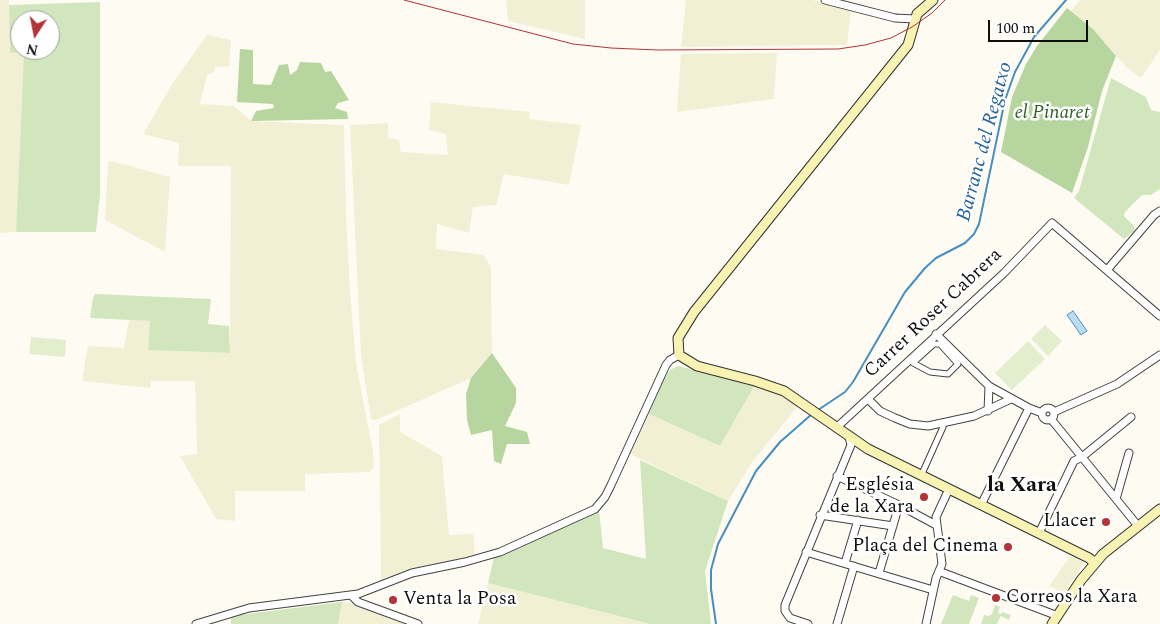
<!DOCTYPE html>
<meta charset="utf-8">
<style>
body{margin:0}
#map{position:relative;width:1160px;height:624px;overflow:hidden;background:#fefcf2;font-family:Spectral,serif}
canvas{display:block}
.north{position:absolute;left:10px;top:10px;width:50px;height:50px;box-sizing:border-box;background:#fff;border:1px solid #9f9f9f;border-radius:50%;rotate:191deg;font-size:14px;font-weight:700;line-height:20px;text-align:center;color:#0f0f0f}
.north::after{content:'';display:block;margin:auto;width:18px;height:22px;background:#b33336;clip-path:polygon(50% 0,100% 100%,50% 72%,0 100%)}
.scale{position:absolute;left:988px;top:20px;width:100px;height:22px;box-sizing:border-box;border:2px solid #0f0f0f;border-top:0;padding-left:6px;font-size:15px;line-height:18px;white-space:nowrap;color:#0f0f0f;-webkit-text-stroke:4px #fff;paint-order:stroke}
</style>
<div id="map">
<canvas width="1160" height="624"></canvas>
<div class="north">N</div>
<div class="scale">100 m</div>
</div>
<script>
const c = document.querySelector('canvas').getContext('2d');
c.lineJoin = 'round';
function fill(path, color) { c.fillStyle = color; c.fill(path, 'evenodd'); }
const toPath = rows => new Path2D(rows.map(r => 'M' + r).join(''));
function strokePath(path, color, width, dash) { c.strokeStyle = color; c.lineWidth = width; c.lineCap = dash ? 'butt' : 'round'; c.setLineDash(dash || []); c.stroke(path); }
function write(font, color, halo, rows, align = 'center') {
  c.font = font + ' Spectral,serif'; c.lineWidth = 5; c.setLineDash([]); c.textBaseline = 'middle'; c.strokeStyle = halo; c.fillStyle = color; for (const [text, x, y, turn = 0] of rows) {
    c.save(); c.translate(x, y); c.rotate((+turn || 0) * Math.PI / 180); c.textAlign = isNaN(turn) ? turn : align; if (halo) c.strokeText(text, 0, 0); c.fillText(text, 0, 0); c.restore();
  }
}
const farmland = toPath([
 [0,0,9,0,10,52,24,51,16,232,0,233],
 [506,0,585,0,585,39,508,21],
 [686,0,812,0,851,8,847,45,681,47],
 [1080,0,1160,0,1160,50,1141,78,1128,69,1093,29,1071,11],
 [207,35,231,40,229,66,215,67,214,72,207,75,200,104,234,106,251,121,344,125,346,217,350,291,356,363,373,452,374,468,369,472,305,474,305,491,235,491,235,521,216,519,180,456,197,454,195,381,151,381,151,388,82,381,88,346,124,348,129,320,150,321,148,350,230,353,231,166,178,166,179,143,143,134,174,81],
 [777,53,774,99,677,112,681,54],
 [431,102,530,112,529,119,581,125,569,185,504,174,496,205,473,207,469,233,437,224,436,249,484,255,491,267,492,353,471,378,376,420,371,419,361,355,350,125,388,123,388,138,399,140,401,152,448,155,446,134,429,130],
 [111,161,170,177,165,252,105,220,108,162],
 [755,385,779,394,798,406,753,461,728,501,630,454,649,414,720,446],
 [400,414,400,432,442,456,449,535,473,534,475,555,422,567,381,580,379,425],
 [1070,556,1084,563,1064,593,1049,586],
 [488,583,650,624,478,624],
 [342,602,352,603,409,624,338,624]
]);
const green = toPath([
 [100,2,100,194,96,232,16,232,24,52,10,53,9,5],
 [20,20,50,20,50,50,20,50],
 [1111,78,1146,97,1151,110,1160,112,1160,189,1151,195,1142,195,1125,212,1124,216,1134,226,1135,231,1124,239,1074,198,1079,191],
 [95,294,211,299,208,324,229,326,230,353,148,350,150,321,90,318,93,298],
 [678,366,755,385,720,446,649,414,663,380,670,370],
 [640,460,728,501,705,571,711,624,650,624,488,583,494,557,599,510,603,548,646,559],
 [953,595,969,601,971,595,979,598,969,624,941,624],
 [342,602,338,624,231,624,231,616],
 [995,605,1000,607,998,613,1001,614,1002,612,1011,615,1009,620,1001,616,997,624,981,624,984,615,989,616,992,614]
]);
const forest = toPath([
 [1067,8,1093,29,1116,56,1102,91,1088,147,1072,193,1001,152,1012,97,1026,64,1037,46],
 [240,49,253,50,253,84,271,85,279,65,288,64,290,75,297,70,300,62,321,63,325,72,331,71,349,100,338,103,335,108,347,112,348,119,251,121,256,111,274,108,273,104,237,102],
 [492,353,516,388,516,403,505,426,527,432,530,444,507,444,501,464,494,461,492,430,471,435,467,420,466,394,471,378]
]);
const pitch = toPath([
 [1045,325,1062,341,1048,356,1031,339],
 [31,337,66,340,65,357,29,354],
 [1028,341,1045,359,1012,390,995,373]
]);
const water = toPath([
 [1073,311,1087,331,1081,335,1067,315,1073,311]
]);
const stream = toPath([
 [818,410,845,392,853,382,905,292,925,268,936,258,965,243,974,234,979,224,1005,100,1015,72,1034,37,1066,0],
 [716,624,711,589,711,570,718,544,756,471,780,442,812,414]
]);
const pedestrian = toPath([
 [934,344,940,344,958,364,948,374,930,372,913,363,934,344],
 [921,476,943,427]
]);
const minor = toPath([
 [825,0,895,18,915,19],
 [1107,270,1154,215,1160,211],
 [936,334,989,386,1029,408,1042,413],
 [868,399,880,411,895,418,910,424,928,426,974,416,1011,399],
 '1042 414a6 6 0 1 1 12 0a6 6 0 1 1-12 0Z',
 [988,411,989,386],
 [1054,412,1117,384,1160,355],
 [1051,419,1138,526],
 [836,428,1004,273,1052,223,1160,316],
 [837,476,899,505,936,525],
 [1116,499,1129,453],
 [981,505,1029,408],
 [820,515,893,526],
 [1039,533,1074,461,1082,457,1131,417],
 [806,552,933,590],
 [845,563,858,520],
 [941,572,1058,616],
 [879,573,899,505],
 [352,596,358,602,418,624],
 [196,624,249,608,358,594,412,573,465,562,500,552,595,509,605,497,611,485,666,365,670,360,679,355],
 [808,624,790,618,785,611,785,605,851,445,849,437],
 [837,624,854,566],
 [926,624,936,578,942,564,936,517,949,489]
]);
const secondary = toPath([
 [933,0,917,14,908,45,694,312,678,338,679,355,697,366,755,381,784,391,868,449,1089,558,1095,563],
 [1052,624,1081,580,1103,554,1160,509]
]);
const tram = toPath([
 [404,0,573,44,611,48,657,50,838,49,865,45,891,38,912,27,932,13,945,0]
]);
const markers = [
 [924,497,5,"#b33336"],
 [1106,522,5,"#b33336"],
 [1008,547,5,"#b33336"],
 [996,598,5,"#b33336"],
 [393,600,5,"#b33336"]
];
const parkNames = [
 ["el Pinaret",1052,114]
];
const streetNames = [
 ["Carrer Roser Cabrera",934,314,-43]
];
const poiNames = [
 ["Església",914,486],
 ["de la Xara",914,508],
 ["Llacer",1096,522],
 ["Plaça del Cinema",998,547],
 ["Correos la Xara",1006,598,"left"],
 ["Venta la Posa",403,600,"left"]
];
const waterNames = [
 ["Barranc del Regatxo",986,142,-75]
];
const quarterNames = [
 ["la Xara",1022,487]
];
fill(farmland, '#f2f0d4');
fill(green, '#d2e6be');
fill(forest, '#b6d59f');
fill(pitch, '#e3eecf');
fill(water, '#bbdcf1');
strokePath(water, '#498ec1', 1);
strokePath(stream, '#498ec1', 2);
strokePath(pedestrian, '#424242', 7);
strokePath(minor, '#424242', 9);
strokePath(secondary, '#313131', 11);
strokePath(pedestrian, '#fff', 5);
strokePath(minor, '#fff', 7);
strokePath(secondary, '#f8f2b3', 9);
strokePath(tram, '#b33336', 1);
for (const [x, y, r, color] of markers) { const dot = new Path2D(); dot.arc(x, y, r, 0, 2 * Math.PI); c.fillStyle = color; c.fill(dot); strokePath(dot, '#fff', 2); }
write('italic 19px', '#306125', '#fff', parkNames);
write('19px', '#0f0f0f', '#fff', streetNames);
write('19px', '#0f0f0f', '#fff', poiNames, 'right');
write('italic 20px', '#236196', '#fff', waterNames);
write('bold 21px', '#0f0f0f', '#fff', quarterNames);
</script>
